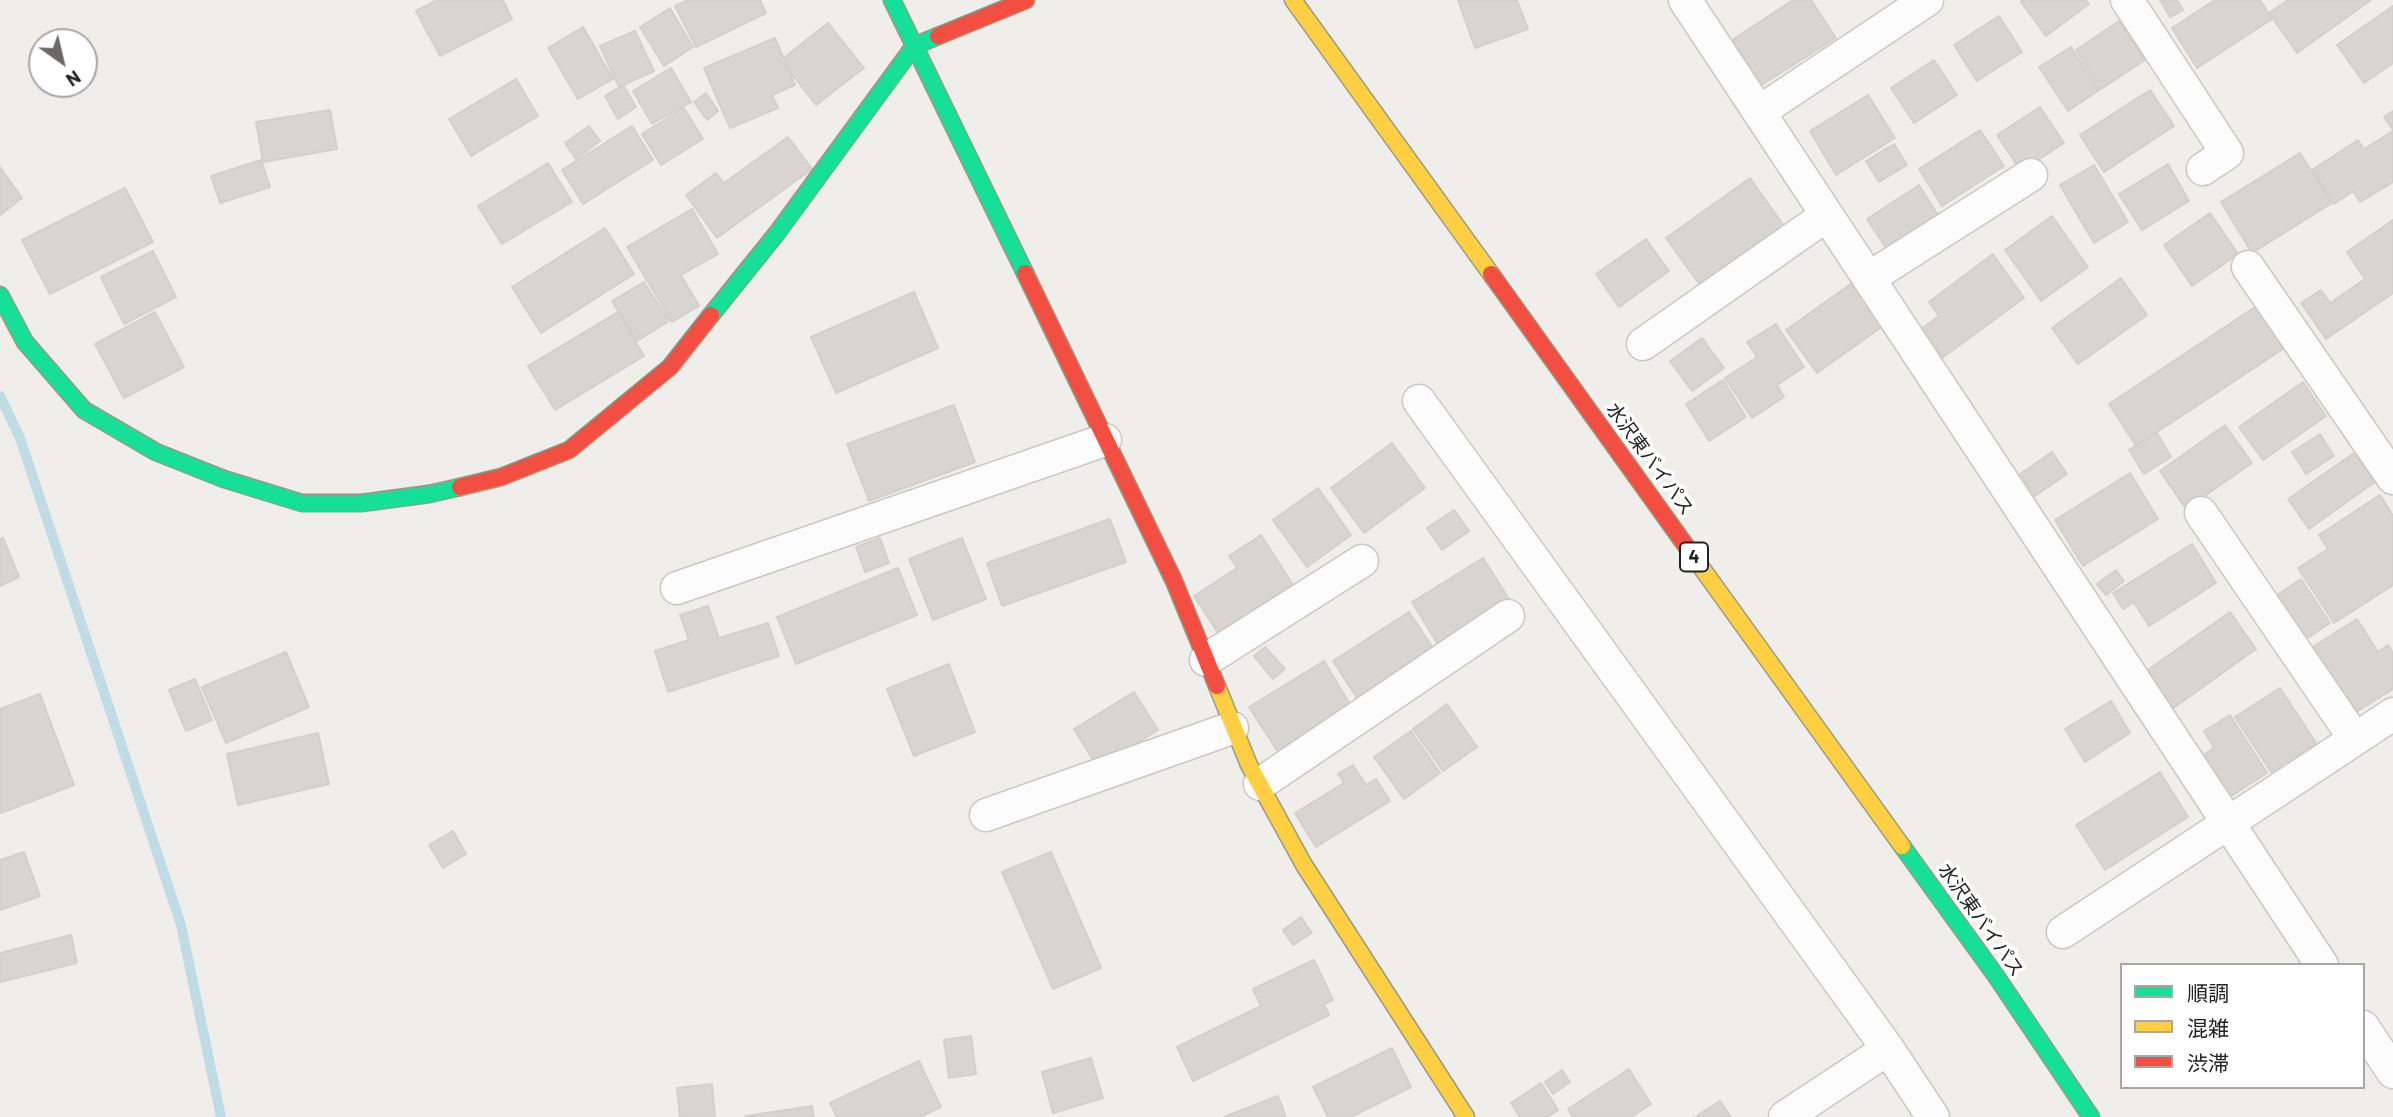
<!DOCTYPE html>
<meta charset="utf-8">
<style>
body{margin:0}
#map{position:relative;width:2393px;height:1117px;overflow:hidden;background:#f0eeeb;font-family:Barlow,"Noto Sans JP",sans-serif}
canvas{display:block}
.legend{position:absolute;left:2120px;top:963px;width:245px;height:126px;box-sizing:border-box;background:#fff;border:2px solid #a7a7a7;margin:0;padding:9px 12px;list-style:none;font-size:21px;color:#222}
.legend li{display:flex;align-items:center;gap:14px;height:35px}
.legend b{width:35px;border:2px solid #a7a7a7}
.north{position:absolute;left:28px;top:28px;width:70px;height:70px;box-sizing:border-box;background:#fff;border:2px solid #a7a7a7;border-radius:50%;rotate:146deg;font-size:19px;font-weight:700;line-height:28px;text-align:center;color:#222}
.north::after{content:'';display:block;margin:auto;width:24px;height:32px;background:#6a6968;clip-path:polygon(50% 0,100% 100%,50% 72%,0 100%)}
</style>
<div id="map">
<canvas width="2393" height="1117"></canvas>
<ul class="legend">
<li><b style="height:9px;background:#16e098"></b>順調</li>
<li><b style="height:9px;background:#ffcf43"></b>混雑</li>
<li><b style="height:9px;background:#f24e42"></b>渋滞</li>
</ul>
<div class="north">N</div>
</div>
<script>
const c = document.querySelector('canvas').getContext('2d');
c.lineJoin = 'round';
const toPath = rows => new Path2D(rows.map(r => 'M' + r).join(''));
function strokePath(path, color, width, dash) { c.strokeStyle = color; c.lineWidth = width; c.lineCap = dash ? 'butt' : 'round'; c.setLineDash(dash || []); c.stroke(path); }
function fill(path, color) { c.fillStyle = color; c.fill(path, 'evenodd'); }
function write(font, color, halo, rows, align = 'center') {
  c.font = font + ' Barlow,"Noto Sans JP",sans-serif'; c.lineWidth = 7; c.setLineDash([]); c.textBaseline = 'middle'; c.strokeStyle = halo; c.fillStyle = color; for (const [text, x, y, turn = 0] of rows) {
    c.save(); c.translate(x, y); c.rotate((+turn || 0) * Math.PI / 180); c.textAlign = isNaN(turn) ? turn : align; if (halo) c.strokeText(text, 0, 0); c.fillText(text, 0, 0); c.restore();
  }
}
const stream = toPath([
 [0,396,20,438,181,925,221,1117]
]);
const building = toPath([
 [437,0,503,0,512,19,440,56,416,11,437,0],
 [688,0,760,0,766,13,696,47,675,6,688,0],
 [1458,0,1517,0,1528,29,1475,48,1458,0],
 [1793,0,1811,0,1836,38,1760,86,1731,41,1793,0],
 [2023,0,2086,0,2089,4,2046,36,2021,2,2023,0],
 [2160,0,2177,0,2183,10,2170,17,2160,0],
 [2215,0,2260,0,2272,19,2197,68,2172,28,2215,0],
 [2288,0,2371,0,2297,53,2269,13,2288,0],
 [2393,6,2393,63,2364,83,2337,45,2393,6],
 [670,8,693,47,664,66,640,27,670,8],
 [1999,16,2022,52,1977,81,1954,45,1999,16],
 [2119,21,2145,60,2101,89,2076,50,2119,21],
 [828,23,864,68,816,105,781,60,828,23],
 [583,27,613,79,578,99,548,48,583,27],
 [635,31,654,71,619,87,600,46,635,31],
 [775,38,795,85,772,95,778,108,730,128,704,68,775,38],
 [2071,47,2099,90,2068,111,2039,67,2071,47],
 [1934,60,1957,95,1914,123,1891,88,1934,60],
 [671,68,691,102,652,124,633,91,671,68],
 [516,79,538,116,471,156,449,119,516,79],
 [623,85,636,107,618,119,605,96,623,85],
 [2150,90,2174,126,2104,172,2080,135,2150,90],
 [706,93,718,111,707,120,694,102,706,93],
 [1868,95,1895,138,1836,175,1810,131,1868,95],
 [2040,107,2064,143,2021,171,1997,135,2040,107],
 [684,108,703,139,661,165,642,134,684,108],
 [330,110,337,149,263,162,256,122,330,110],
 [2393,111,2393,130,2384,117,2393,111],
 [589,126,600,141,576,159,565,143,589,126],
 [632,126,653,160,583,204,562,170,632,126],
 [1980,130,2004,166,1942,206,1919,169,1980,130],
 [2393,131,2393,182,2360,202,2353,191,2334,204,2312,170,2358,140,2364,149,2393,131],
 [788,137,812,169,717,238,686,195,716,173,724,183,788,137],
 [1894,144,1907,165,1879,182,1866,161,1894,144],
 [2300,153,2332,203,2252,253,2221,202,2300,153],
 [261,160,270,187,220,203,211,176,261,160],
 [548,163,572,202,502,244,478,206,548,163],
 [2168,164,2189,201,2142,230,2119,194,2168,164],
 [2094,165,2128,222,2094,243,2060,185,2094,165],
 [0,167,22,198,0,215,0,167],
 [1750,178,1784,226,1700,285,1666,238,1750,178],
 [1919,185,1943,223,1891,256,1867,219,1919,185],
 [125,188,153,242,50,294,22,240,125,188],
 [692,209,718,254,681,275,699,306,672,322,627,247,692,209],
 [2210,213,2238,254,2192,286,2164,245,2210,213],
 [2052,216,2088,267,2041,301,2005,250,2052,216],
 [2393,220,2393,293,2326,339,2301,303,2321,290,2330,303,2365,279,2347,252,2393,220],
 [605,228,634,274,541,333,512,287,605,228],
 [1646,239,1669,271,1619,307,1596,274,1646,239],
 [153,251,176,297,124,324,101,277,153,251],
 [1993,254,2024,298,1942,358,1921,329,1939,316,1929,302,1993,254],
 [2121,278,2147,315,2078,364,2052,328,2121,278],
 [644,282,669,321,637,341,612,301,644,282],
 [1852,283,1883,326,1817,373,1786,330,1852,283],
 [914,292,938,348,836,393,811,337,914,292],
 [2264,301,2292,343,2136,446,2109,404,2264,301],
 [155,312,184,367,124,398,95,344,155,312],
 [618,312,644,356,555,410,528,366,618,312],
 [1776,324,1804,367,1777,385,1784,397,1752,418,1725,378,1757,357,1747,342,1776,324],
 [1702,338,1724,368,1692,391,1670,361,1702,338],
 [1723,380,1746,417,1709,441,1686,404,1723,380],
 [2303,382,2326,416,2263,460,2239,427,2303,382],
 [954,405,975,462,869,501,847,444,954,405],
 [2225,425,2252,463,2186,509,2160,471,2225,425],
 [2157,433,2171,457,2144,474,2129,450,2157,433],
 [2320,434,2334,456,2306,474,2292,452,2320,434],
 [1392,443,1425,488,1364,533,1331,488,1392,443],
 [2052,452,2067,474,2035,496,2020,474,2052,452],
 [2354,453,2375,482,2309,529,2288,499,2354,453],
 [2130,473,2158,519,2083,566,2055,520,2130,473],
 [1318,488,1351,535,1307,567,1273,520,1318,488],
 [2380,495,2393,516,2393,585,2334,623,2298,568,2328,549,2319,535,2380,495],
 [1454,510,1469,531,1442,550,1427,528,1454,510],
 [1110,519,1126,562,1002,606,987,563,1110,519],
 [1261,535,1295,588,1220,636,1194,596,1237,568,1229,556,1261,535],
 [3,538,19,577,0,586,0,539,3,538],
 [880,538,889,563,865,572,856,547,880,538],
 [962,538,986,599,933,620,909,559,962,538],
 [2192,544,2216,583,2149,626,2134,602,2123,609,2113,593,2192,544],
 [1483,558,1511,602,1439,646,1412,602,1483,558],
 [898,568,917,615,796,664,777,617,898,568],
 [2116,570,2124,581,2106,595,2097,584,2116,570],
 [2301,579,2330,623,2306,639,2277,595,2301,579],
 [708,606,719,638,768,623,779,656,668,692,655,651,689,640,680,615,708,606],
 [1409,612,1435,651,1359,701,1333,661,1409,612],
 [2230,612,2256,649,2168,712,2142,674,2230,612],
 [2357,619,2378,652,2388,645,2393,653,2393,689,2353,714,2311,648,2357,619],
 [1265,647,1285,669,1273,679,1254,656,1265,647],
 [286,652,309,707,226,743,202,687,286,652],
 [1324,661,1351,706,1278,752,1249,707,1324,661],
 [949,664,975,732,914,756,887,689,949,664],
 [195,679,212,720,186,731,169,690,195,679],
 [2280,688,2316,743,2271,772,2235,717,2280,688],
 [1134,692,1158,730,1098,768,1074,729,1134,692],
 [40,694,74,785,1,813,0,709,40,694],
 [2111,701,2130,733,2085,762,2065,729,2111,701],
 [1447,704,1477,747,1443,771,1413,729,1447,704],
 [2230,715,2267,773,2222,802,2196,760,2214,748,2204,731,2230,715],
 [1411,731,1440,773,1404,799,1374,757,1411,731],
 [318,733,329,784,238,805,227,754,318,733],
 [1353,765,1366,785,1376,779,1390,801,1316,847,1295,813,1344,783,1338,774,1353,765],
 [2160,772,2188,817,2105,870,2076,825,2160,772],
 [453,831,466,854,443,868,429,845,453,831],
 [24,852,40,896,0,910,0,860,24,852],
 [1051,852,1101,968,1053,989,1002,872,1051,852],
 [1301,917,1312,933,1293,945,1283,930,1301,917],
 [71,935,77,963,0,982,0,953,71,935],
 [1314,960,1333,1000,1324,1004,1329,1015,1193,1081,1177,1047,1261,1006,1253,989,1314,960],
 [971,1036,976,1074,949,1078,944,1040,971,1036],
 [1392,1048,1411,1087,1351,1117,1328,1117,1313,1087,1392,1048],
 [1091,1058,1103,1098,1053,1113,1042,1072,1091,1058],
 [919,1061,941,1107,920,1117,837,1117,830,1103,919,1061],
 [1629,1069,1651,1104,1631,1117,1573,1117,1568,1109,1629,1069],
 [1562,1070,1570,1082,1553,1094,1545,1082,1562,1070],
 [1541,1083,1558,1110,1547,1117,1520,1117,1511,1103,1541,1083],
 [712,1084,715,1117,680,1117,677,1088,712,1084],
 [1278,1096,1286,1117,1224,1117,1278,1096],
 [1720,1101,1731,1117,1695,1117,1720,1101],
 [812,1106,814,1117,747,1117,746,1116,812,1106]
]);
const street = toPath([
 [1685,0,2322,965],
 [2127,0,2227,153,2203,169],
 [1759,112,1927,0],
 [2248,267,2393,478],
 [1869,278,2031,175],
 [1643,344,1827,215],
 [1419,401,1888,1049,1933,1117],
 [2201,513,2355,739],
 [677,588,1105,440],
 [1206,660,1362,561],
 [1260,784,1508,616],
 [986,815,1232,728],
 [2063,932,2393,714],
 [2363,1027,2393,1072],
 [1785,1117,1888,1049]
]);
const fast = toPath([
 [892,0,1025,273],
 [0,295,25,342,84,410,156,452,224,479,302,503,361,503,429,494,460,487],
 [711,315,777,233,914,46,938,36],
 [1902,846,1996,976,2091,1117]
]);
const slow = toPath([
 [1293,0,1491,274],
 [1696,560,1902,846],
 [1217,686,1249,765,1304,865,1466,1117]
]);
const jam = toPath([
 [938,36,1026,0],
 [1025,273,1174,581,1217,686],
 [1491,274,1696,560],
 [460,487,501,477,569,450,670,367,711,315]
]);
const shields = [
 [1694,557,28]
];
const shieldNames = [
 ["4",1694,557]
];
const streetNames = [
 ["水沢東バイパス",1650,459,54],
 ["水沢東バイパス",1981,920,55]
];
strokePath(stream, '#bfdbe3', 10);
fill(building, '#d7d4d2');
strokePath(building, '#d3d0cc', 2);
strokePath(street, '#c9c8c7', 35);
strokePath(fast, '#999a82', 19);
strokePath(slow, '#999a82', 19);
strokePath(jam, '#999a82', 19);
strokePath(street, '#fdfcfc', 32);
strokePath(fast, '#16e098', 16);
strokePath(slow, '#ffcf43', 16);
strokePath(jam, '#f24e42', 16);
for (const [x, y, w] of shields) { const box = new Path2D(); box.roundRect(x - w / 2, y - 14.5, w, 29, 5); c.fillStyle = '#fff'; c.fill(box); strokePath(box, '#222', 2); }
write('bold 18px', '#222', null, shieldNames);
write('19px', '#222', '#fff', streetNames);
</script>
